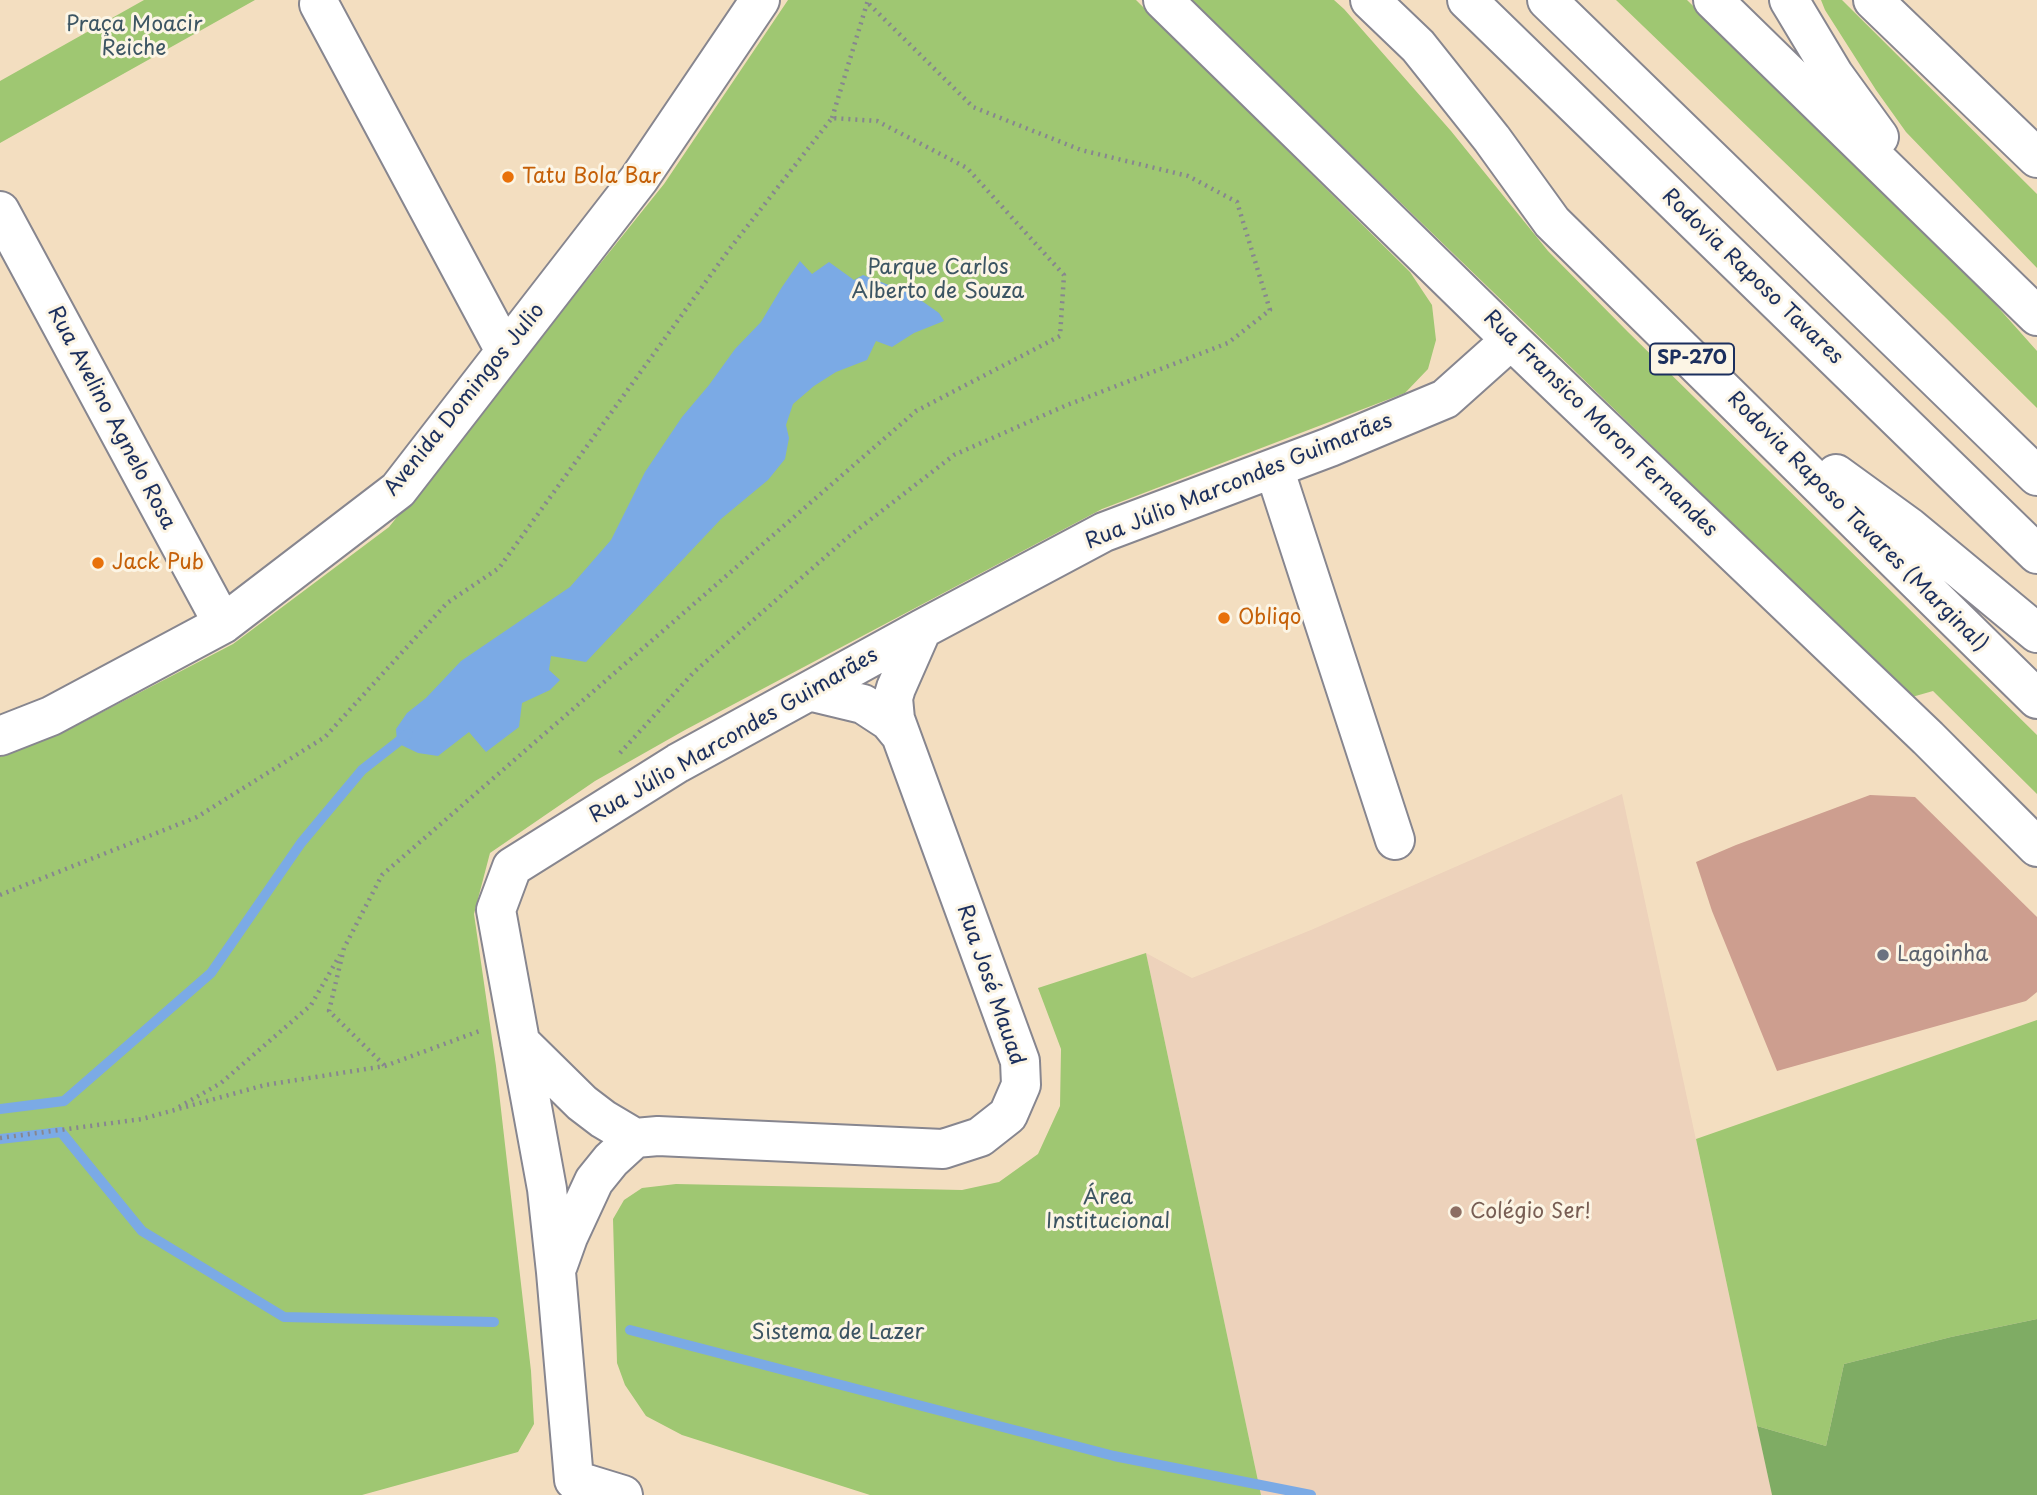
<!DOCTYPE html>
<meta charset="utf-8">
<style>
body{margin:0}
canvas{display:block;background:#f3dec0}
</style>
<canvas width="2037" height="1495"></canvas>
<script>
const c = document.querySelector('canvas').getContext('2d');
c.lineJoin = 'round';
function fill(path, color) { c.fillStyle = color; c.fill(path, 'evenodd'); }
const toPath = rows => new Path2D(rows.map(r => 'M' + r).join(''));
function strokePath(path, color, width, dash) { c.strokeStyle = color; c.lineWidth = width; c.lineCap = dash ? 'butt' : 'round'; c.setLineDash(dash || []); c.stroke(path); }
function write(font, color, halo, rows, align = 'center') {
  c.font = font + ' "Playpen Sans",sans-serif'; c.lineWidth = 6; c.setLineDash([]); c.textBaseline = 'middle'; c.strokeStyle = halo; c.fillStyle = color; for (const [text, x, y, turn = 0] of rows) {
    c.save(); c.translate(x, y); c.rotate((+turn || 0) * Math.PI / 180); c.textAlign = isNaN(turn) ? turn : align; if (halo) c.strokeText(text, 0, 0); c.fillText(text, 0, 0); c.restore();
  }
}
const built = toPath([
 [1622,794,1772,1495,1261,1495,1146,953,1192,978,1311,930]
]);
const green = toPath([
 [144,0,255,0,0,143,0,81],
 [788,0,1136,0,1410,272,1432,305,1436,340,1428,369,1405,393,1102,509,685,730,595,781,490,853,474,914,496,1066,531,1371,534,1424,518,1452,362,1495,0,1495,0,757,62,733,233,644,389,527,664,184],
 [1191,0,1334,0,1344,9,1451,131,1548,251,1628,332,2037,735,2037,794,1933,691,1912,697],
 [1616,0,1687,0,1963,268,2037,351,2037,408,1943,315],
 [1821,0,1842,0,2037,194,2037,268,1906,132,1876,90,1825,10],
 [1146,953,1261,1495,870,1495,682,1435,646,1416,625,1385,617,1363,613,1219,624,1200,642,1188,676,1184,962,1190,999,1182,1038,1154,1060,1106,1061,1049,1038,988],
 [2037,1020,2037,1319,1951,1337,1844,1364,1826,1446,1757,1426,1696,1139]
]);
const forest = toPath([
 [2037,1319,2037,1495,1772,1495,1757,1426,1826,1446,1844,1364,1951,1337]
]);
const water = toPath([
 [800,261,812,274,829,262,854,280,863,275,912,294,939,313,944,321,914,333,892,347,876,341,867,360,836,372,814,386,793,404,786,425,789,438,785,459,768,480,721,519,586,662,551,656,549,670,560,680,550,690,522,703,519,727,486,752,469,732,438,756,418,753,397,743,396,729,407,713,426,698,461,661,570,587,611,540,645,472,682,417,709,385,735,349,761,322,782,287]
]);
const stream = toPath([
 [0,1109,64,1101,211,973,301,843,362,770,408,734],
 [0,1139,61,1132,142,1231,284,1317,494,1322],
 [630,1330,1114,1456,1311,1495]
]);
const building = toPath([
 [1870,795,1915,797,2037,917,2037,992,2026,1001,1777,1071,1712,911,1696,862,1736,845]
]);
const path = toPath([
 [832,118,868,0],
 [620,753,694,672,848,537,954,455,1067,405,1228,343,1270,310,1237,202,1188,176,1081,150,973,107,868,3],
 [0,895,197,817,325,737,447,603,499,568,728,251,832,118,877,121,967,168,1064,275,1060,336,916,411,382,875,344,948,329,1011,385,1066],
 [179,1107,221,1083,311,1005,340,955],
 [0,1138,142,1119,265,1085,385,1066,482,1030]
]);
const minor = toPath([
 [1163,0,1511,340,1928,738,2037,847],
 [319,4,505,351],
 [0,211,223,624],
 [1274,468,1395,840],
 [809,691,863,704,889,721,898,732],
 [0,736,51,716,223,624,398,490,639,179,760,0],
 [520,1042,582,1103,603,1119,635,1138],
 [558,1265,568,1237,594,1181,611,1160,635,1138,658,1136,943,1149,980,1137,1008,1115,1021,1085,1020,1061,895,719,893,698,896,688,922,629],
 [574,1480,556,1272,547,1189,496,910,512,867,678,763,922,629,1104,532,1330,447,1445,399,1511,340],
 [574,1480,623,1495]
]);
const major = toPath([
 [1873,0,2037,158]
]);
const highway = toPath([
 [1370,0,1418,46,1492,139,1552,222,2037,699],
 [1467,0,2037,554],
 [1547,0,2037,476],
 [1713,0,2037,316],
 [1789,0,1834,75,1879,137],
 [1836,474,1909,527,2037,633]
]);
const markers = [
 [508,177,7,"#e8710a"],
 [98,563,7,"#e8710a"],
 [1224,618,7,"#e8710a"],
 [1883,955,7,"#6b7280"],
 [1456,1212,7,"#8d6e63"]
];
const shields = [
 [1692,359,84]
];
const shieldNames = [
 ["SP-270",1692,359]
];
const parkNames = [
 ["Praça Moacir",134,25],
 ["Reiche",134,49],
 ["Parque Carlos",938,268],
 ["Alberto de Souza",938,292],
 ["Área",1108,1198],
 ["Institucional",1108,1222],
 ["Sistema de Lazer",838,1333]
];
const foodNames = [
 ["Tatu Bola Bar",522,177],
 ["Jack Pub",112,563],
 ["Obliqo",1238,618]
];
const streetNames = [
 ["Rodovia Raposo Tavares",1752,277,44],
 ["Avenida Domingos Julio",465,400,-51],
 ["Rua Avelino Agnelo Rosa",111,418,62],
 ["Rua Fransico Moron Fernandes",1600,424,44],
 ["Rua Júlio Marcondes Guimarães",1239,482,-22],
 ["Rodovia Raposo Tavares (Marginal)",1857,522,45],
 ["Rua Júlio Marcondes Guimarães",734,736,-30],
 ["Rua José Mauad",990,985,71]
];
const worshipNames = [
 ["Lagoinha",1897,955]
];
const educationNames = [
 ["Colégio Ser!",1470,1212]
];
fill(built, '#edd2bb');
fill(green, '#9fc772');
fill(forest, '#7fac64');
fill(water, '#7baae5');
strokePath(stream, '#7baae5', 10);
fill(building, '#cd9e8f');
strokePath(minor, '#87868f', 42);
strokePath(major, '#87868f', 42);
strokePath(highway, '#87868f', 42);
strokePath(path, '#87868f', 4.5, [2, 5]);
strokePath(minor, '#fff', 38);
strokePath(major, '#fff', 38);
strokePath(highway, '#fff', 38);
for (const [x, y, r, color] of markers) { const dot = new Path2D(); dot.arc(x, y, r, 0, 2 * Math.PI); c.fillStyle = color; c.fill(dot); strokePath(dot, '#fcf5e5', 2.5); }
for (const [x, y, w] of shields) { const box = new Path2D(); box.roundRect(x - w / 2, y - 15.5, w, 31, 5); c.fillStyle = '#fcf5e5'; c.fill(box); strokePath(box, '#1b2f5e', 2); }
write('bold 19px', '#1b2f5e', null, shieldNames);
write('21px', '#3c5563', '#fcf5e5', parkNames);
write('21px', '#c56008', '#fcf5e5', foodNames, 'left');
write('21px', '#1b2f5e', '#fcf5e5', streetNames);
write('21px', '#5b616d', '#fcf5e5', worshipNames, 'left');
write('21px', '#785e54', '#fcf5e5', educationNames, 'left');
</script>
